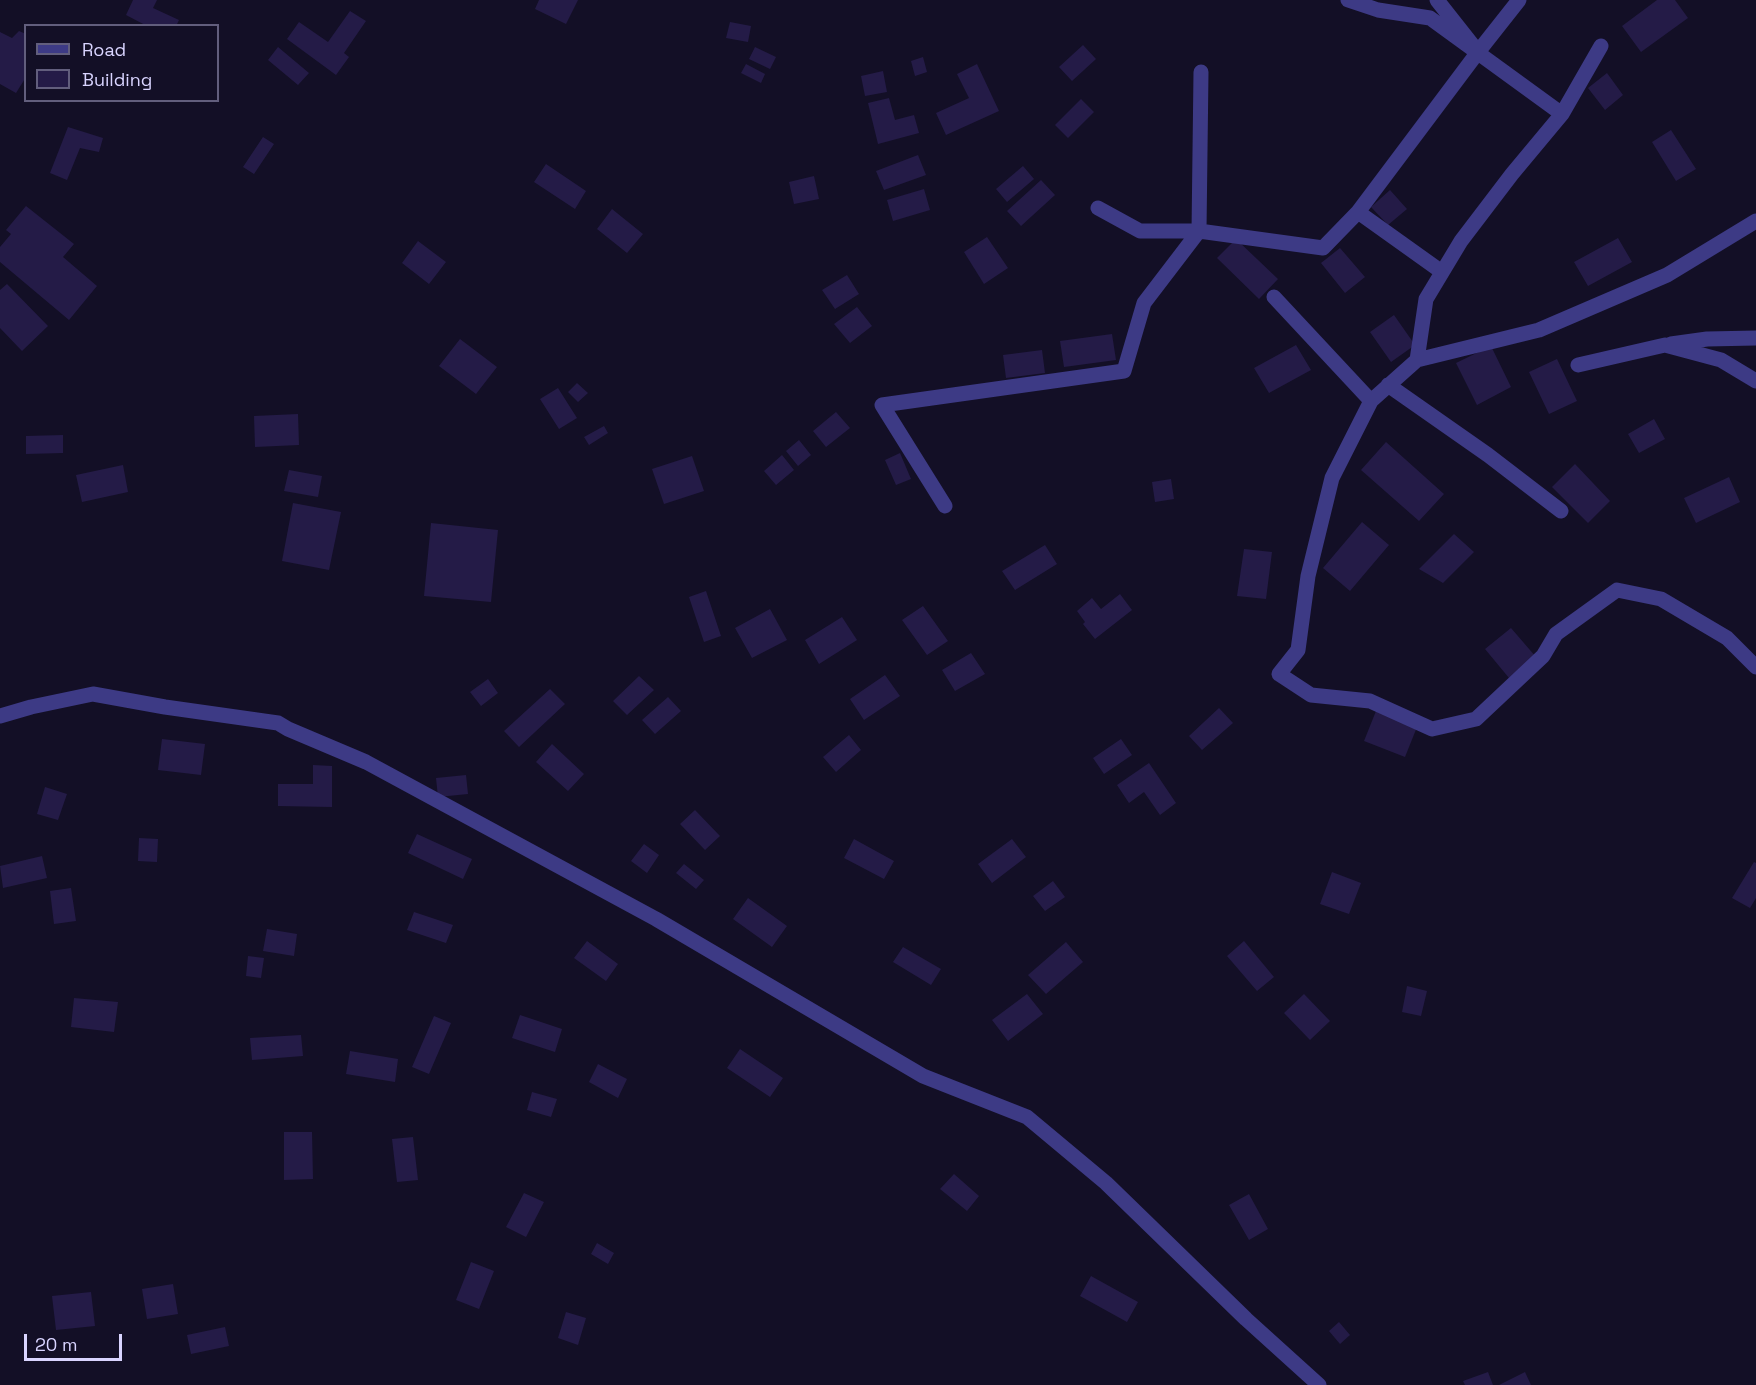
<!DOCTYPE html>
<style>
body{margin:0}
#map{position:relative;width:1756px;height:1385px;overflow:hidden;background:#130f26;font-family:"Space Grotesk",sans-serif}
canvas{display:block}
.legend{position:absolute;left:24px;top:24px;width:195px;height:78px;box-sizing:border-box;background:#130f26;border:2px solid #625e7d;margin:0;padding:8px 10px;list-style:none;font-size:18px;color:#d9d4ff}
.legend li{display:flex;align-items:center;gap:12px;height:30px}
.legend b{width:30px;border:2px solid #625e7d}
.scale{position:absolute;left:24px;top:1334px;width:98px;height:27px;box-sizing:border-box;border:3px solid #d9d4ff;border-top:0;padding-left:8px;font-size:18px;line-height:21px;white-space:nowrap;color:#d9d4ff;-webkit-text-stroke:4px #130f26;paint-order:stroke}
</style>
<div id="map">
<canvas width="1756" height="1385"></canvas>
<ul class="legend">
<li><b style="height:8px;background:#3d3a85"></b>Road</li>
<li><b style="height:16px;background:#241b47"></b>Building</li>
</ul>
<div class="scale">20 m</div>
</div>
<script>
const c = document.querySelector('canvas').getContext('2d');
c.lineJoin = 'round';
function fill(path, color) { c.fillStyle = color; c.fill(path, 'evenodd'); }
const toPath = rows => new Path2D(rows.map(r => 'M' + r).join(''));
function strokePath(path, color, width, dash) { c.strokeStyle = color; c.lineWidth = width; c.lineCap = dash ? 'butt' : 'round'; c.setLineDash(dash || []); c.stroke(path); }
const building = toPath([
 [133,0,157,0,153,8,179,20,176,26,147,26,126,15],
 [539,0,578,0,566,24,535,9],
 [1657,0,1675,0,1688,18,1641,52,1622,26],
 [350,11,366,21,344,53,349,57,336,75,287,39,299,22,328,42],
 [730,22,751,26,748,42,726,38],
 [19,31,26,34,26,77,16,93,0,84,0,32,12,38],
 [1083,45,1096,59,1072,81,1059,67],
 [278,47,309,73,298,85,268,60],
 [755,47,776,57,770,69,749,59],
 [923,57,927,72,915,76,911,61],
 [746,64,765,74,761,83,741,73],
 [977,64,999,111,946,135,936,113,969,98,957,74],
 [883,71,887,92,865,96,861,76],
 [1607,73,1623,95,1605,110,1588,88],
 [889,98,895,120,914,115,919,133,878,144,868,103],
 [1081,99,1094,112,1068,138,1055,125],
 [68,127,103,138,99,152,80,148,67,180,50,173],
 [1671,130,1696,169,1676,181,1652,142],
 [263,137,274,144,254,174,243,167],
 [918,155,926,175,884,190,876,171],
 [546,164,586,191,575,209,534,182],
 [1023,166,1034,179,1007,202,996,189],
 [814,176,819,199,794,204,789,182],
 [1041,180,1055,195,1021,226,1007,211],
 [924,189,930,210,893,221,887,200],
 [1390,190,1407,209,1388,225,1371,207],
 [26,206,74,244,63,257,97,286,69,320,0,262,0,247,11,234,6,230],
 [612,209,643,234,627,253,597,229],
 [987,237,1008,268,984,284,964,252],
 [1618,238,1632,262,1588,286,1574,262],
 [1236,239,1278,279,1259,299,1217,258],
 [418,241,446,262,429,284,402,263],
 [1340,248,1365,277,1345,293,1321,263],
 [847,275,859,294,835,309,822,290],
 [7,284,48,326,22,351,0,328,0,290],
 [857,307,872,326,850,343,834,324],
 [1394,315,1415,345,1391,362,1370,332],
 [1112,334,1116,360,1064,367,1060,341],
 [460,339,497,367,476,394,439,366],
 [1296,345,1311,370,1269,393,1254,368],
 [1491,346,1511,387,1477,405,1456,363],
 [1042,350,1045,373,1006,378,1003,355],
 [1557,359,1577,401,1549,414,1529,372],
 [577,383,588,393,578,402,568,392],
 [558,388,577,418,559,429,540,399],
 [836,412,850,428,826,447,813,431],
 [298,414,299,445,255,447,254,416],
 [1654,419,1665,439,1639,453,1628,434],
 [604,426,608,433,589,445,584,437],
 [63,435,63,453,26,454,26,436],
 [799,440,811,455,798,466,786,451],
 [1386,442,1444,494,1419,521,1361,470],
 [900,453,911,479,896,485,885,460],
 [782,455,794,470,776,485,764,471],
 [692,456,704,491,664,504,652,469],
 [1575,464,1610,501,1588,523,1552,487],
 [123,465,128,492,82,502,76,475],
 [289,470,322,476,318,497,284,491],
 [1729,477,1740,502,1696,523,1684,498],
 [1171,479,1174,499,1155,502,1152,482],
 [293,503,341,512,329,570,282,561],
 [1362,522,1389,545,1350,591,1323,568],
 [431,523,498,530,491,602,424,596],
 [1454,534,1474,552,1443,583,1419,569],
 [1045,545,1057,564,1015,590,1002,571],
 [1244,549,1272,552,1266,599,1237,596],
 [706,591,721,636,704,642,689,597],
 [1120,594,1132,610,1095,639,1083,624,1085,622,1077,611,1092,598,1101,609],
 [923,606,948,641,927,655,902,620],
 [770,609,787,640,752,658,735,628],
 [842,617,857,640,819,664,805,640],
 [1511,628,1536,657,1509,678,1485,649],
 [971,653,985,674,955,691,942,670],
 [885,675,900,696,864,720,850,699],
 [639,676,654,690,627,715,613,701],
 [488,679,498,693,481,706,470,692],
 [550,689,565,704,519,747,504,731],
 [668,697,681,711,655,734,642,720],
 [1219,708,1233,723,1202,750,1189,736],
 [1376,711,1417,727,1405,757,1364,741],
 [849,735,861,750,836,772,823,757],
 [162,739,205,744,201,775,158,770],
 [1121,739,1132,755,1104,774,1093,758],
 [552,744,584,774,568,791,536,762],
 [1149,763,1176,803,1160,815,1144,792,1129,803,1117,785],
 [313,765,332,766,332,807,278,806,278,784,313,784],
 [466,775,468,794,438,797,436,778],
 [45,787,67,794,58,820,37,814],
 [695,810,720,836,705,850,680,824],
 [417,834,472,859,463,879,408,853],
 [139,838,158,839,157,862,138,861],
 [854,839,894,861,884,879,844,858],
 [1012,839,1026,857,992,883,978,864],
 [644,844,659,855,647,873,631,861],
 [42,856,47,878,3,888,0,866],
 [1754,862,1756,863,1756,898,1750,908,1732,898],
 [684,864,704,880,696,889,676,873],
 [1332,872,1361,883,1349,914,1320,904],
 [1053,881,1065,897,1045,911,1033,896],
 [71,888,76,921,54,924,50,891],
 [748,898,787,926,772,947,733,919],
 [414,912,453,925,446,943,407,930],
 [267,929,297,934,294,956,263,951],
 [587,941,618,964,606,981,574,958],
 [1244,941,1274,977,1257,991,1227,956],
 [1066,942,1083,962,1046,994,1028,975],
 [903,947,941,969,931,985,893,962],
 [248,956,264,958,261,978,246,976],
 [1407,986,1427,991,1421,1016,1402,1012],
 [1027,994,1043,1014,1008,1041,992,1020],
 [1304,994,1330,1021,1310,1040,1284,1013],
 [74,998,118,1002,114,1032,71,1027],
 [520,1015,562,1029,555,1052,512,1038],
 [434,1016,451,1023,429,1074,412,1067],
 [301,1035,303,1056,252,1060,250,1038],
 [740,1049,783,1078,770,1097,727,1068],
 [350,1051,398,1059,395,1082,346,1074],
 [598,1064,627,1079,618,1098,589,1082],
 [532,1092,557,1099,551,1117,527,1110],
 [284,1132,312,1132,313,1179,284,1180],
 [413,1137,418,1180,397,1182,392,1139],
 [954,1174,979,1196,967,1211,940,1189],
 [524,1193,544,1202,526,1237,506,1227],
 [1249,1194,1268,1229,1249,1240,1229,1205],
 [597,1243,614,1253,608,1264,591,1254],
 [471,1262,494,1271,479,1309,456,1300],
 [1091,1276,1138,1302,1127,1322,1080,1296],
 [173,1284,178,1314,147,1319,142,1289],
 [91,1292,95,1326,56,1330,52,1296],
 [566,1312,586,1318,578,1345,558,1338],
 [1339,1322,1350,1335,1340,1344,1329,1331],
 [225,1327,229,1346,191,1354,187,1335],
 [1488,1372,1493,1385,1465,1385,1463,1381],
 [1525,1372,1531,1385,1499,1385]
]);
const street = toPath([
 [1348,0,1378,10,1430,18,1562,114],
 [1437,0,1478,52,1519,0],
 [1601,46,1562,114,1512,174,1461,241,1426,299,1417,360,1371,401,1332,478,1308,576,1298,650,1279,674,1311,695,1370,701,1432,729,1476,719,1543,656,1556,634,1617,590,1661,599,1727,638,1756,667],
 [1098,208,1140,231,1199,231,1323,248,1358,212],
 [1442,272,1358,212,1478,52],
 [1274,297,1371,401],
 [1671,344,1707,339,1756,338],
 [1417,360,1539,330,1667,275,1756,221],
 [1578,365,1665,345,1721,360,1756,381],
 [1388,385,1488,455,1561,511],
 [945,506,882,405,1124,371,1144,303,1199,231,1201,72],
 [0,716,31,707,93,694,165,707,278,723,288,729,366,762,656,919,923,1076,1027,1117,1106,1183,1246,1319,1319,1385]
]);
fill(building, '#241b47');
strokePath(street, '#3d3a85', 15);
</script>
